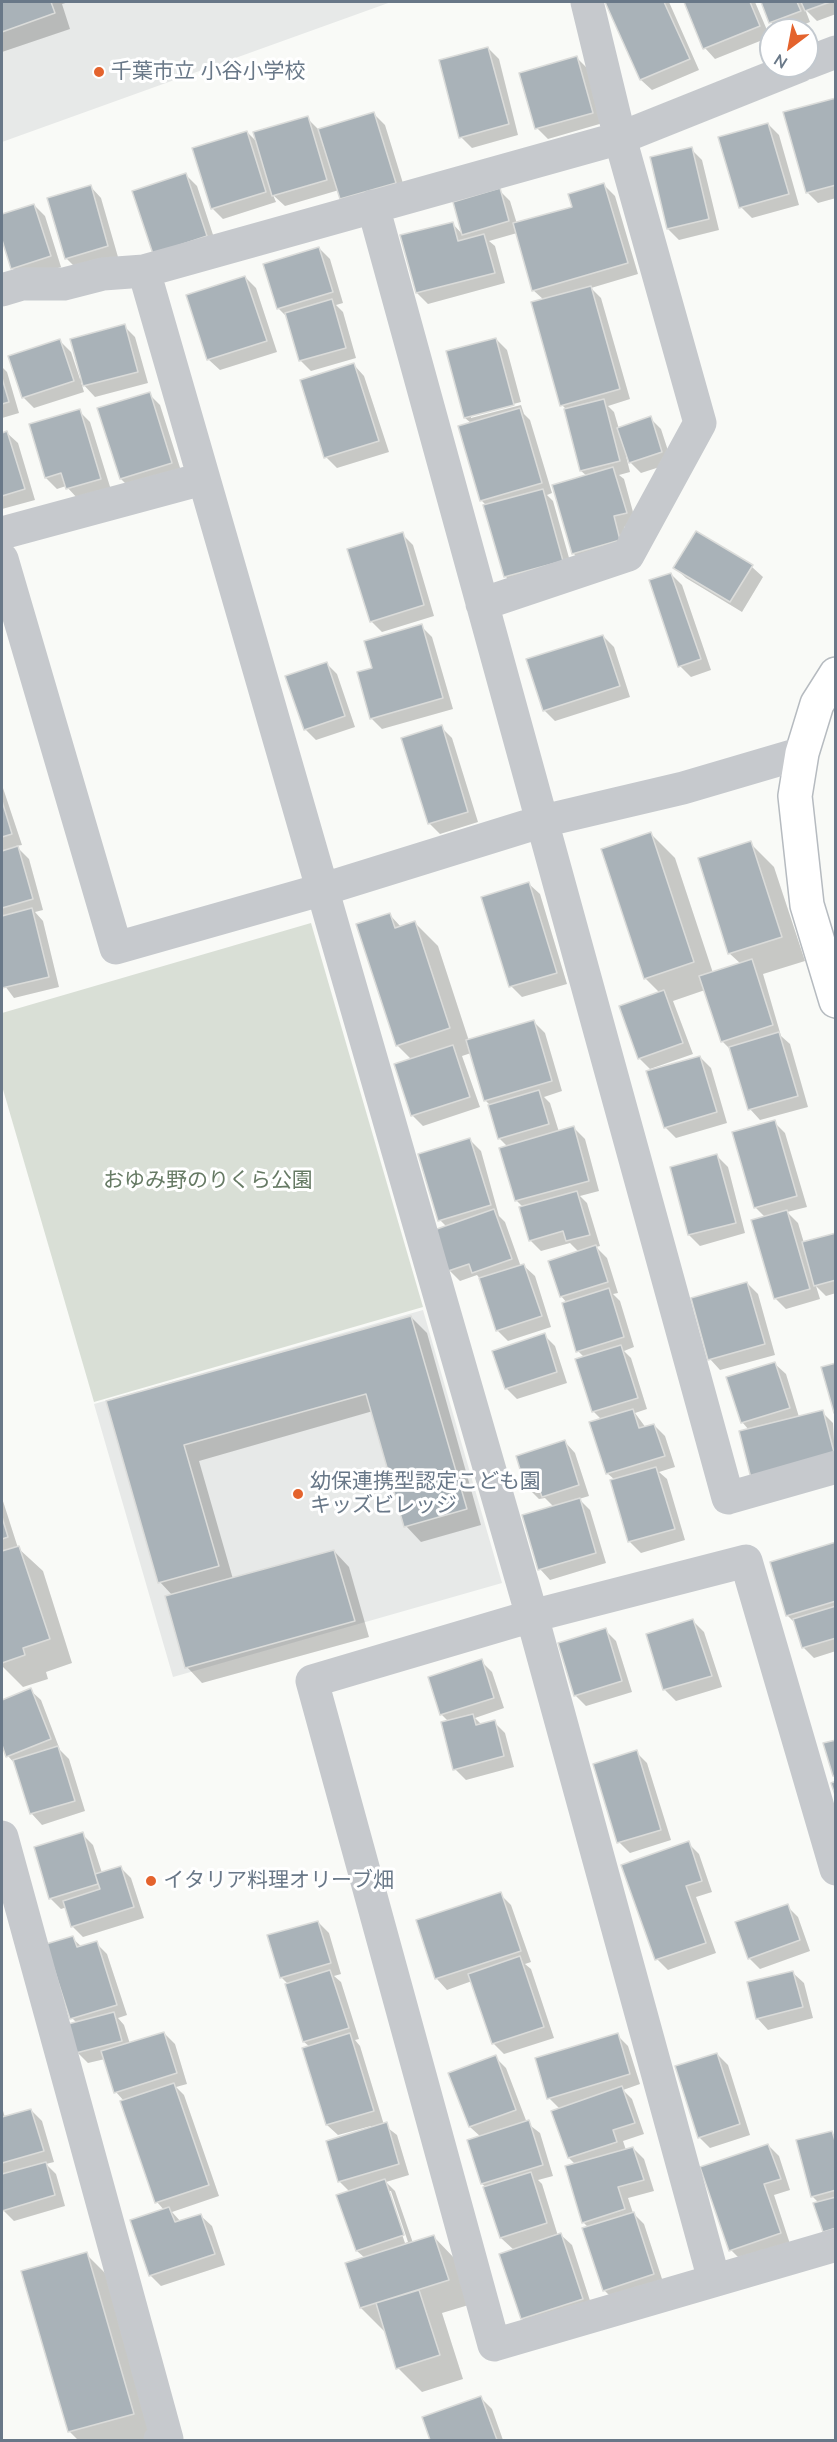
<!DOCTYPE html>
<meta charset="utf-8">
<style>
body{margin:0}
#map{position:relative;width:837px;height:2442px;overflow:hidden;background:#f9faf7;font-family:Mulish,sans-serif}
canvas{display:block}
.frame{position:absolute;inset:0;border:3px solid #697888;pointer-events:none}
.north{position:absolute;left:759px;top:18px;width:60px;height:60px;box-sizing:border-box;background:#fff;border:2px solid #c3c9cf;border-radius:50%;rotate:212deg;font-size:16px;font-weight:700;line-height:24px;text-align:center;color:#697888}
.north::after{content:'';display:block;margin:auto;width:21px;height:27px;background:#e4632d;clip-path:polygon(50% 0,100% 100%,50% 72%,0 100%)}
</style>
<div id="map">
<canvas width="837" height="2442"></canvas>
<div class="frame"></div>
<div class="north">N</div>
</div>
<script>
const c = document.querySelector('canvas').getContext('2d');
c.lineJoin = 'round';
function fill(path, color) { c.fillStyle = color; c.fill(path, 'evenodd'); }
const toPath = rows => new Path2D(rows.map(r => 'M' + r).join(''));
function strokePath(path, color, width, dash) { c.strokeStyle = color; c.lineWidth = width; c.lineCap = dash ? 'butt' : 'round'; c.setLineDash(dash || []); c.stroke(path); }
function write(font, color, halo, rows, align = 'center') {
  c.font = font + ' Mulish,"Noto Sans JP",sans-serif'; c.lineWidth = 6; c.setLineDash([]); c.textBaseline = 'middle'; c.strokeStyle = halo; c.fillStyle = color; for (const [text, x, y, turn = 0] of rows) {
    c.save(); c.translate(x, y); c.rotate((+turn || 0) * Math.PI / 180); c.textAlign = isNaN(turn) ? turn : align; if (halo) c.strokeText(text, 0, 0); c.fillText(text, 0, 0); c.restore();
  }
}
const built = toPath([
 [2,2,391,2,2,142],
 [423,1310,502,1583,173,1677,94,1404]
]);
const green = toPath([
 [311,923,423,1307,94,1402,2,1086,2,1013]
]);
const shadow = toPath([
 [2,2,69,2,62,4,70,29,2,52],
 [607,2,669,2,699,70,652,90,641,80],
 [685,2,755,2,770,37,715,59,705,48],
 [762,2,836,2,836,14,817,21,805,9,810,22,790,30,778,30,771,22],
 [488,48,499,59,518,135,472,148,461,137],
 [577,58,588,69,603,123,548,139,537,128],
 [836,99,836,198,818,203,807,192],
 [374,114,385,125,406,193,353,209,342,199,339,190,285,206,273,195,276,202,223,219,212,208,247,132,259,144,307,118,319,130],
 [768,124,779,135,799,205,752,218,741,207],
 [691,149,702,160,719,230,679,240,668,229],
 [186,175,197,186,217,247,165,264],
 [604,185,615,196,638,274,591,288,601,298,630,399,608,406,614,412,619,429,650,418,661,429,672,463,641,473,630,462,628,455,626,456,630,472,619,475,624,479,636,523,624,527,630,551,584,564,573,553,587,476,581,471,567,410,562,405,544,300,533,290,517,233,489,241,495,246,505,283,428,304,417,293,452,223,463,235,454,203,499,190,510,201,517,224,574,208],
 [91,187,101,198,118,257,77,269,66,258],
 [34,205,45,216,61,267,23,279,12,268,2,235,2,216],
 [319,248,330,259,343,303,336,305,343,312,356,358,311,371,300,360,288,318,278,308],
 [245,277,256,288,277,352,220,370,209,360,188,296],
 [124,326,135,337,148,383,95,397,81,382,84,392,34,408,23,397,60,341,71,352,80,379],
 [496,339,507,350,521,402,471,415,471,418,521,405,524,414,530,420,552,493,547,495,553,501,573,572,516,587,505,576,487,506,481,500,471,423,465,418],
 [354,365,364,376,389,452,337,468,326,457],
 [2,367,7,372,19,413,2,418],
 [149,394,160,405,182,474,132,490,121,479],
 [79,411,90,422,111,490,78,499,66,486,57,489,46,478,31,425],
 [7,433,18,443,35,500,2,509,2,434],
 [402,534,413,545,434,616,382,632,371,621],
 [752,567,763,577,742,612,686,578,675,568],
 [671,574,682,585,711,670,691,677,680,666],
 [421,626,432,637,453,709,382,729,371,718,374,669],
 [603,636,614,647,630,697,555,721,544,710],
 [326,663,337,674,355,727,316,740,305,729],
 [441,727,452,738,478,822,440,834,429,823],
 [2,785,22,845,16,846,29,859,43,910,35,912,43,921,59,987,14,998,2,982],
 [651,834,675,858,713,973,741,964,729,953,750,843,774,867,805,961,763,974,781,1036,790,1044,808,1107,760,1120,750,1109,732,1051,722,1041,705,990,673,1001,693,1054,650,1069,639,1058,660,993,645,978],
 [529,884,540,894,567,984,522,997,511,986],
 [390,915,401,927,414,922,438,946,469,1041,534,1022,545,1033,562,1091,544,1097,550,1103,559,1132,574,1128,585,1139,599,1191,580,1196,587,1203,600,1246,596,1247,607,1258,618,1293,613,1294,620,1301,634,1347,624,1351,631,1358,647,1409,635,1413,646,1428,654,1425,665,1436,675,1467,659,1472,667,1479,685,1540,641,1553,630,1542,612,1481,615,1480,607,1473,602,1420,593,1411,585,1358,578,1351,567,1303,561,1296,579,1252,570,1243,541,1251,530,1240,523,1207,516,1200,508,1147,499,1138,491,1106,485,1100,471,1053,462,1056,480,1107,423,1126,412,1115,412,1060,397,1045],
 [700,1057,711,1068,727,1123,676,1138,665,1127],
 [774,1122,785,1133,807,1207,787,1212,798,1223,804,1243,836,1234,836,1293,826,1296,816,1286,820,1299,786,1309,775,1298,766,1218,755,1207],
 [470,1140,481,1151,499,1216,505,1222,521,1267,524,1266,535,1276,551,1327,508,1341,497,1330,481,1280,477,1275,460,1281,449,1270,447,1227,440,1220],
 [717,1156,728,1167,745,1233,700,1246,689,1235],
 [747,1283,758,1294,775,1355,720,1370,710,1359],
 [411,1317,427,1333,481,1525,421,1542,406,1526,373,1411,199,1461,233,1579,334,1551,349,1567,369,1637,202,1683,187,1667,173,1596,160,1582,108,1402],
 [544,1335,555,1346,567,1383,517,1399,506,1388],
 [775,1364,786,1374,799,1417,822,1412,833,1423,836,1475,749,1430,742,1422],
 [565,1442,575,1453,589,1496,579,1499,590,1510,606,1563,550,1580,540,1569,554,1507,545,1498,539,1499,528,1488],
 [2,1498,18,1548,43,1571,72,1663,46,1672,48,1679,23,1687,2,1666],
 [836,1544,836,1651,814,1658,803,1647,796,1624,787,1615],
 [693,1621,704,1632,722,1687,676,1701,665,1690,648,1635],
 [605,1630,616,1641,632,1692,586,1706,575,1695],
 [481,1661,492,1672,504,1708,475,1718,482,1725,494,1722,505,1733,514,1767,466,1780,455,1769,449,1722,441,1714],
 [30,1690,41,1700,60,1750,69,1759,85,1811,42,1825,32,1814,16,1765,8,1756,2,1741,2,1701],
 [636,1752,647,1763,671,1840,630,1853,619,1842],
 [82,1834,93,1845,102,1873,120,1867,131,1878,144,1918,83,1937,72,1926,67,1907,61,1909,50,1898],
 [688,1843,699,1854,712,1892,696,1897,716,1953,668,1970,657,1959],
 [500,1894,511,1905,531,1962,525,1964,531,1969,554,2038,504,2054,493,2043,472,1981,447,1990,437,1979,418,1921],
 [787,1906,798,1917,810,1951,760,1969,749,1958],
 [318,1922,329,1933,341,1974,334,1976,341,1982,359,2039,355,2040,360,2046,384,2125,397,2135,409,2175,386,2182,395,2191,413,2243,434,2237,457,2261,472,2304,442,2313,463,2379,422,2392,398,2368,385,2332,361,2308,365,2258,357,2251,350,2192,339,2181,371,2129,371,2126,338,2135,327,2125,310,2047,304,2042,288,1984,281,1977],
 [387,2191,391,2191,408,2242,405,2243],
 [72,1938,82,1947,96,1943,107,1954,127,2015,118,2018,124,2025,130,2044,164,2033,175,2044,187,2084,176,2087,184,2095,219,2196,172,2212,181,2222,201,2216,212,2226,225,2265,161,2286,150,2275,164,2210,157,2202,124,2101,116,2092,105,2059,88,2063,77,2052,77,2023,72,2018],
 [793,1973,804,1983,813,2018,768,2030,758,2019,748,1983],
 [617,2035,628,2046,640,2084,623,2090,632,2099,644,2134,623,2141,626,2150,633,2148,644,2159,654,2191,628,2198,633,2213,644,2224,664,2285,615,2301,604,2290,589,2228,583,2222,576,2165,569,2158,560,2109,549,2098],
 [717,2054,728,2065,750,2135,710,2148,699,2137],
 [495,2057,506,2068,527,2123,540,2133,553,2176,538,2180,542,2184,558,2236,561,2235,572,2245,593,2310,533,2330,522,2319,514,2250,501,2238,487,2188,482,2184,481,2137,470,2127,450,2074],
 [2,2107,5,2118,31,2110,42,2121,54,2162,46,2164,56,2174,65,2206,14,2221,3,2210],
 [832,2133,836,2137,836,2242,819,2203,812,2196],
 [768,2145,779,2156,790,2190,774,2195,790,2244,742,2261,731,2250],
 [86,2254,110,2278,157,2437,145,2440,78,2440,69,2431],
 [481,2398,492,2409,503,2440,431,2440,423,2418]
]);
const building = toPath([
 [2,2,51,2,55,13,2,32,2,2],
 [605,2,664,2,690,59,640,80,605,2],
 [684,2,750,2,760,26,703,49,684,2],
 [761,2,797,2,801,11,769,23,761,2],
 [801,2,830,2,805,11,801,2],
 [488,47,509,124,459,138,439,60,488,47],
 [577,56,593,113,535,129,519,73,577,56],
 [836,98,836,185,806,193,783,112,836,98],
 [374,112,396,183,340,199,318,129,374,112],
 [308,116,327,180,272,196,253,132,308,116],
 [768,123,789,194,739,208,718,137,768,123],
 [247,131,266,192,211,209,192,148,247,131],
 [692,147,709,219,667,229,650,157,692,147],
 [186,173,207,236,153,254,132,191,186,173],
 [604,183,628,263,532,291,513,223,572,207,568,194,604,183],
 [91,185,108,246,65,259,47,198,91,185],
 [500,188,509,221,462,235,453,202,500,188],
 [34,204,51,256,11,269,2,240,2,214,34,204],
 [453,222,458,241,484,234,495,273,416,293,400,235,453,222],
 [319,247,333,292,277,309,263,264,319,247],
 [245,276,267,341,207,360,186,295,245,276],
 [591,286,620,389,560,406,531,302,591,286],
 [332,299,346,348,299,361,285,313,332,299],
 [125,324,138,372,83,386,70,339,125,324],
 [496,338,514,405,464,418,446,351,496,338],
 [60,339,74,381,22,398,8,356,60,339],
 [354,363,379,441,324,458,300,380,354,363],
 [2,378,9,402,2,404,2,378],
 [150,392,172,463,120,479,97,408,150,392],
 [604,399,620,461,580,471,564,409,604,399],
 [520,408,542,483,480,501,458,426,520,408],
 [80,409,101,479,66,489,61,473,45,478,29,424,80,409],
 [651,416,662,452,629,463,617,428,651,416],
 [7,431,25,489,2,496,2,433,7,431],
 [613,467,627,513,614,516,620,540,572,554,552,485,613,467],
 [543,489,563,561,504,577,483,505,543,489],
 [696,531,753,565,730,602,673,568,696,531],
 [403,532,424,605,370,622,347,549,403,532],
 [671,573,701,659,678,667,649,580,671,573],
 [422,624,443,698,370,719,357,672,372,668,364,641,422,624],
 [603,635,620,686,543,711,526,659,603,635],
 [327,662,345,716,304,730,285,676,327,662],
 [442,725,468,812,428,824,401,738,442,725],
 [2,801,12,834,2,837,2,801],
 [651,832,694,962,644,979,601,849,651,832],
 [751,841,782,937,728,954,698,858,751,841],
 [18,846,33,899,2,908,2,851,18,846],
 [529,882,557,973,509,987,481,897,529,882],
 [32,908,49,977,2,988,2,916,32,908],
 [390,913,395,928,415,921,450,1028,396,1046,356,924,390,913],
 [752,959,773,1025,721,1042,699,976,752,959],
 [664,990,683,1043,638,1059,619,1006,664,990],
 [534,1020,552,1081,484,1101,466,1040,534,1020],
 [779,1032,798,1096,748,1110,729,1047,779,1032],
 [453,1045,470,1097,411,1116,394,1064,453,1045],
 [700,1056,717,1112,664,1128,646,1071,700,1056],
 [539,1090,549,1124,498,1139,488,1105,539,1090],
 [775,1120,797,1196,754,1208,732,1132,775,1120],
 [574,1126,589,1181,515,1201,499,1148,574,1126],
 [470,1138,491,1205,438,1221,418,1154,470,1138],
 [717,1154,736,1223,688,1235,670,1167,717,1154],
 [577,1191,590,1235,566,1241,563,1231,529,1241,519,1207,577,1191],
 [494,1209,512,1259,472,1273,469,1264,448,1271,434,1230,494,1209],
 [787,1210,810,1289,774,1299,751,1220,787,1210],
 [836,1233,836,1280,814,1286,802,1242,836,1233],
 [596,1245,608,1282,560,1297,548,1261,596,1245],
 [524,1264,542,1316,496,1331,479,1278,524,1264],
 [747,1282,765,1344,708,1360,691,1298,747,1282],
 [609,1288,624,1337,576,1352,562,1303,609,1288],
 [411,1316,467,1509,404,1527,366,1394,184,1445,219,1566,158,1583,106,1401,411,1316],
 [545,1333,557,1372,505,1389,492,1351,545,1333],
 [621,1345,638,1398,592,1412,575,1359,621,1345],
 [775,1362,790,1408,741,1423,726,1377,775,1362],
 [836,1363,836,1413,834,1413,821,1367,836,1363],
 [633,1409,639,1428,654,1424,665,1456,606,1474,589,1422,633,1409],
 [823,1410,836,1460,752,1482,739,1431,823,1410],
 [565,1440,579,1485,542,1497,538,1486,526,1489,516,1456,565,1440],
 [656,1467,675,1529,628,1542,610,1480,656,1467],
 [580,1498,596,1553,538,1570,522,1515,580,1498],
 [2,1517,8,1537,2,1539,2,1517],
 [836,1542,836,1601,786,1616,770,1562,836,1542],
 [19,1546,50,1639,23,1648,25,1655,2,1663,2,1551,19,1546],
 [334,1550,355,1621,185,1668,165,1596,334,1550],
 [836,1606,836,1638,802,1648,793,1619,836,1606],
 [693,1619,712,1676,663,1690,646,1634,693,1619],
 [606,1628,622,1681,574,1696,558,1643,606,1628],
 [482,1659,494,1698,440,1715,428,1677,482,1659],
 [31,1688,51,1739,6,1757,2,1745,2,1700,31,1688],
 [473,1714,476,1725,495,1720,504,1756,453,1770,441,1722,473,1714],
 [836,1740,836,1776,833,1776,823,1743,836,1740],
 [58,1746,75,1801,30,1814,13,1760,58,1746],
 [637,1750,661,1830,617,1843,593,1764,637,1750],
 [836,1781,836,1798,831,1783,836,1781],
 [83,1832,98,1884,49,1899,34,1847,83,1832],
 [689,1841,702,1881,686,1886,706,1943,655,1960,621,1865,689,1841],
 [121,1866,134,1907,71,1927,63,1901,100,1889,95,1874,121,1866],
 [501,1892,521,1951,435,1979,416,1920,501,1892],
 [788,1904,800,1940,748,1959,735,1922,788,1904],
 [318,1921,331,1963,280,1978,267,1935,318,1921],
 [73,1936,77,1947,97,1941,117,2005,70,2019,46,1944,73,1936],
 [520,1956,544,2027,492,2044,468,1974,520,1956],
 [330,1970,349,2028,303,2042,285,1984,330,1970],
 [793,1971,803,2007,756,2019,747,1982,793,1971],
 [114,2012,122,2041,76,2053,68,2024,114,2012],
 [164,2032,177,2073,114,2093,101,2051,164,2032],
 [350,2033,374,2111,326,2125,302,2048,350,2033],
 [618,2033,630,2074,547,2099,535,2058,618,2033],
 [717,2053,740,2124,698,2138,675,2066,717,2053],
 [496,2055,516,2110,469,2127,448,2073,496,2055],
 [174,2083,209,2185,155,2203,120,2101,174,2083],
 [622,2086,635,2123,613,2130,617,2142,568,2158,551,2111,622,2086],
 [31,2109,44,2151,2,2163,2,2117,31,2109],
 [529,2120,543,2165,481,2184,467,2140,529,2120],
 [387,2122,399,2164,338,2182,326,2141,387,2122],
 [832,2131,836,2144,836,2190,811,2197,796,2140,832,2131],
 [768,2144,781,2179,764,2184,781,2233,729,2251,700,2167,768,2144],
 [633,2147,644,2180,618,2187,625,2209,582,2223,565,2166,633,2147],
 [46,2162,55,2195,2,2211,2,2174,46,2162],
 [531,2172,547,2223,500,2238,483,2187,531,2172],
 [385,2179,404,2235,356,2251,336,2195,385,2179],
 [836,2197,836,2228,823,2232,813,2203,836,2197],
 [169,2207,175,2222,201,2214,215,2254,149,2276,130,2220,169,2207],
 [634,2212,654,2274,603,2291,582,2228,634,2212],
 [561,2233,583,2299,521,2319,499,2254,561,2233],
 [434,2235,449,2280,360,2308,345,2263,434,2235],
 [87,2252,134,2414,68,2432,21,2271,87,2252],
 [419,2290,440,2355,396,2369,376,2303,419,2290],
 [481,2396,497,2440,430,2440,422,2417,481,2396]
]);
const street = toPath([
 [807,63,836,52],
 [373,206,728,1498,836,1467],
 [144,271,532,1616,714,2280],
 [2,290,22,284,64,284,103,274,144,271,620,138,800,66],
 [2,533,202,479],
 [2,559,116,948,324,889,543,821,683,788,802,753],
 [482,604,628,555,700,423,620,138,587,2],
 [2,1837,167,2439,160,2440],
 [836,1869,746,1561,532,1616,312,1681,494,2345,836,2245]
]);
const secondary = toPath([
 [836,674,817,704,802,753,795,796,807,905,836,1001]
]);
const markers = [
 [99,72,6,"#e4632d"],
 [298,1494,6,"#e4632d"],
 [151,1881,6,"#e4632d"]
];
const poiNames = [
 ["千葉市立 小谷小学校",111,72],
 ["幼保連携型認定こども園",310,1482],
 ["キッズビレッジ",310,1506],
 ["イタリア料理オリーブ畑",163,1881]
];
const parkNames = [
 ["おゆみ野のりくら公園",208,1181]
];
fill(built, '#e7e9e8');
fill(green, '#d9dfd6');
fill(shadow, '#0003');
fill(building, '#a9b2b8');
strokePath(building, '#dbdcda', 1.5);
strokePath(secondary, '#b6bbc0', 36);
strokePath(street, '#c6c9cd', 33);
strokePath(secondary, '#fff', 33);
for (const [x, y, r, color] of markers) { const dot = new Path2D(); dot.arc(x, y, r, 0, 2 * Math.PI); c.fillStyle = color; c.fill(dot); strokePath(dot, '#fff', 2); }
write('21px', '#697888', '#fff', poiNames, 'left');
write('21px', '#667a64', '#fff', parkNames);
</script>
